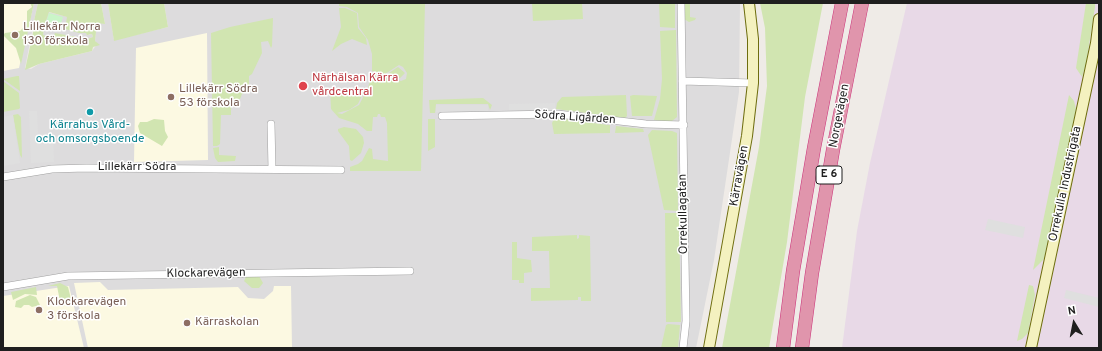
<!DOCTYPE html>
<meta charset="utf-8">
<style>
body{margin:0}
#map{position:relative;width:1102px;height:351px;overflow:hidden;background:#efebe7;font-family:Overpass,sans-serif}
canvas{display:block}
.frame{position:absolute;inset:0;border:4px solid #1f1f1f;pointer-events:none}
.north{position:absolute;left:1054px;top:303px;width:40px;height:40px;-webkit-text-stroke:3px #fff;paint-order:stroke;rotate:350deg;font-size:11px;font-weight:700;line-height:16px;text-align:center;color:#1f1f1f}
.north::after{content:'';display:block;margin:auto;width:14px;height:18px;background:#1f1f1f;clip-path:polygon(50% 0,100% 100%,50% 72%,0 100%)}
</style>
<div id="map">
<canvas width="1102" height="351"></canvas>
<div class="frame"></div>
<div class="north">N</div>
</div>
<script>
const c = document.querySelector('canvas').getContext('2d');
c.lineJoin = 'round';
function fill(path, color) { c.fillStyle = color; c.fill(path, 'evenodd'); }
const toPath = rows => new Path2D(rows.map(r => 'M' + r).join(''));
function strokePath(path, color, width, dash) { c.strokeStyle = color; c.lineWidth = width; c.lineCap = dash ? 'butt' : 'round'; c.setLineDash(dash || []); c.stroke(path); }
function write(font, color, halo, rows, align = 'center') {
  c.font = font + ' Overpass,sans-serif'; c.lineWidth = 3; c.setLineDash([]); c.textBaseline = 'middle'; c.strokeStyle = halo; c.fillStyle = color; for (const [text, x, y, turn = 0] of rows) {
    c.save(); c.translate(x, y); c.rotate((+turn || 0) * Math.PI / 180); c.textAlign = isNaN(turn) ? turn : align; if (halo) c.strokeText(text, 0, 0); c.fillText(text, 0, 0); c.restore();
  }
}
const residential = toPath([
 [3,3,38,3,34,21,45,24,48,12,68,17,65,29,86,33,89,35,92,34,93,37,87,39,67,35,53,38,43,35,44,30,36,28,32,32,25,68,31,69,39,64,92,51,97,44,95,41,97,22,105,24,101,3,108,3,114,40,168,27,164,3,740,3,739,92,714,260,696,348,3,348]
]);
const industrial = toPath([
 [907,3,1099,3,1099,348,842,348,857,231,870,163]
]);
const education = toPath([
 [3,3,34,3,19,68,3,71],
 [207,33,208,160,134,162,136,48],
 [100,282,108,290,238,287,248,298,264,299,273,291,274,286,291,286,292,348,88,348,74,283],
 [69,286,84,348,3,348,3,296]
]);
const grass = toPath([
 [30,3,34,3,21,64,16,48,3,35,5,33,20,31,24,27,27,22,27,11,32,7],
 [38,3,101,3,105,24,97,23,95,41,100,45,93,47,92,51,39,64,25,70,34,28,44,30,43,35,53,38,55,33,87,39,93,37,92,34,87,35,86,33,79,33,65,29,67,17,49,12,45,24,36,22,34,21],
 [108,3,164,3,168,27,114,41],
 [339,3,425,3,421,171,350,171,350,167,358,164,362,161,369,148,372,149,373,159,388,161,387,123,385,117,381,117,380,114,378,114,377,117,373,117,372,131,367,131,358,124,339,118,331,109,330,89,335,88,336,94,340,94,361,93,365,89,358,104,349,110,337,113,342,114,359,105,368,88,372,73,401,81,406,79,407,73,403,67,399,65,385,74,372,71,372,54,368,40,359,27,358,13,347,7,339,6],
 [532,3,582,3,583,19,533,21],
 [659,3,675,3,675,28,660,27],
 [684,3,690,3,690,17,696,18,695,20,689,22,684,19],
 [760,3,823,3,805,97,787,242,769,348,722,348,759,147,767,86,765,28],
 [1086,3,1095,3,1095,7,1086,64,1082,77,1076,68],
 [339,8,345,8,357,13,358,28,366,38,367,45,352,39,341,44,332,51,341,27],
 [273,18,272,46,271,48,268,41,261,42,262,53,252,74,249,76,249,91,242,94,240,99,231,99,231,115,221,115,220,144,217,146,213,146,211,33,230,27],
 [676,30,677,117,672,121,657,121,654,120,660,99,662,79,660,31],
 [398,67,405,73,400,78,386,75],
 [19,76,20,91,3,79,17,76],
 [3,81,19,93,20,108,19,109,3,112],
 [626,95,627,116,625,118,556,109,557,103,562,97],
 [633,95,657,96,652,116,632,116,630,96],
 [1069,95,1074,101,1076,109,1044,259,1033,270],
 [483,98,492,105,490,110,488,104,436,104,435,113,430,113,429,100],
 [18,114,21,117,22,158,20,155,13,115],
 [557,118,608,125,610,125,610,133,554,134,552,123,554,119],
 [154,119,164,120,165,131,168,137,162,146,140,133,138,126,140,122,147,122],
 [428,119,435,119,435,147,428,151],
 [616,126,643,129,644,132,615,133],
 [344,127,356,129,363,137,364,143,361,153,352,161,350,160,349,146,338,131,338,129],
 [652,130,672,131,677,133,678,211,664,210,648,135],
 [219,147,219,155,236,156,235,161,218,162,215,158,213,148],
 [665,213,679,213,681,322,666,322],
 [577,235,577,239,579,238,579,235,590,236,591,301,581,301,581,297,578,297,578,300,531,301,531,288,550,288,549,251,532,251,532,237],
 [512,242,517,242,517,258,531,260,532,272,524,273,524,283,519,283,519,280,512,280],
 [259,276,263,283,259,288,252,288,244,281,246,277],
 [60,283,68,287,71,299,60,301,57,286,48,286],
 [1029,285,1033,286,1035,295,1028,333,1022,339,1017,341],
 [36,287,37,295,25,294,13,300,11,292],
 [30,295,36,297,40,305,32,307,29,305,24,305,21,308,15,307,16,301],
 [668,324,680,325,678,348,661,348,666,325]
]);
const park = toPath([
 [49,13,63,17,60,27,46,23]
]);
const parking = toPath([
 [555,103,555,110,509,110,509,104],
 [436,105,488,105,488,112,436,112],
 [29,111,37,111,38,134,53,133,54,162,31,163],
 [13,115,20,163,3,166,3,117],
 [988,219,1025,227,1023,238,985,230],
 [1066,290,1099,298,1099,307,1064,298]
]);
const street = toPath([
 [681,3,686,321,683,348],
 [682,81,753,83],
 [442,116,557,114,646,124,684,125],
 [271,124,272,169],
 [3,177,52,169,86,168,341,170],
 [3,287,68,276,410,271]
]);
const secondary = toPath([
 [709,348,747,136,753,83,753,39,749,3],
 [1031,348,1096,43,1099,19]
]);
const highway = toPath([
 [783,348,793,271,814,148,842,3],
 [802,348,812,273,833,150,862,3]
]);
const markers = [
 [15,35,4,"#8d6e63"],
 [303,86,5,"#e0444e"],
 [171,97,4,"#8d6e63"],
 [90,112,4,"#0f9aa8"],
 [39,310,4,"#8d6e63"],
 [187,323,4,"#8d6e63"]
];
const shields = [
 [829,175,26]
];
const shieldNames = [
 ["E 6",829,175]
];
const educationNames = [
 ["Lillekärr Norra",23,28],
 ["130 förskola",23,42],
 ["Lillekärr Södra",179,90],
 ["53 förskola",179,104],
 ["Klockarevägen",47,303],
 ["3 förskola",47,317],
 ["Kärraskolan",195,323]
];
const healthNames = [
 ["Närhälsan Kärra",312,79],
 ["vårdcentral",312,93]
];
const streetNames = [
 ["Norgevägen",840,116,-79],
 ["Södra Ligården",575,118,4],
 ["Lillekärr Södra",137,168],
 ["Kärravägen",740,176,-80],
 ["Orrekulla Industrigata",1066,184,-78],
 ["Orrekullagatan",684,214,-91],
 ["Klockarevägen",206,274,-1]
];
const cultureNames = [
 ["Kärrahus Vård-",90,126],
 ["och omsorgsboende",90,140]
];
fill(residential, '#dddcdd');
fill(industrial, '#e8d9e7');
fill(education, '#fcf9e2');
fill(grass, '#d1e5b1');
fill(park, '#caf5c8');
fill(parking, '#dfdfdf');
strokePath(street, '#a0a0a0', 8);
strokePath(secondary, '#6e6d0e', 12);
strokePath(highway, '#cc357b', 14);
strokePath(street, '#fff', 7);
strokePath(secondary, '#f4f1bf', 10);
strokePath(highway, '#e095ac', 13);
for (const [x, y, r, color] of markers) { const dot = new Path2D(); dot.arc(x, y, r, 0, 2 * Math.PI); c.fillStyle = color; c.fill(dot); strokePath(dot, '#fff', 1.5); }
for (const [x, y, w] of shields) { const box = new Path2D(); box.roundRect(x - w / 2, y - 9, w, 18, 3); c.fillStyle = '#fff'; c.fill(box); strokePath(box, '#1f1f1f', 1); }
write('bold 11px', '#1f1f1f', null, shieldNames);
write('12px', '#785e54', '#fff', educationNames, 'left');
write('12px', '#be3a42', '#fff', healthNames, 'left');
write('12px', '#1f1f1f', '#fff', streetNames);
write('12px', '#0d838f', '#fff', cultureNames);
</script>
